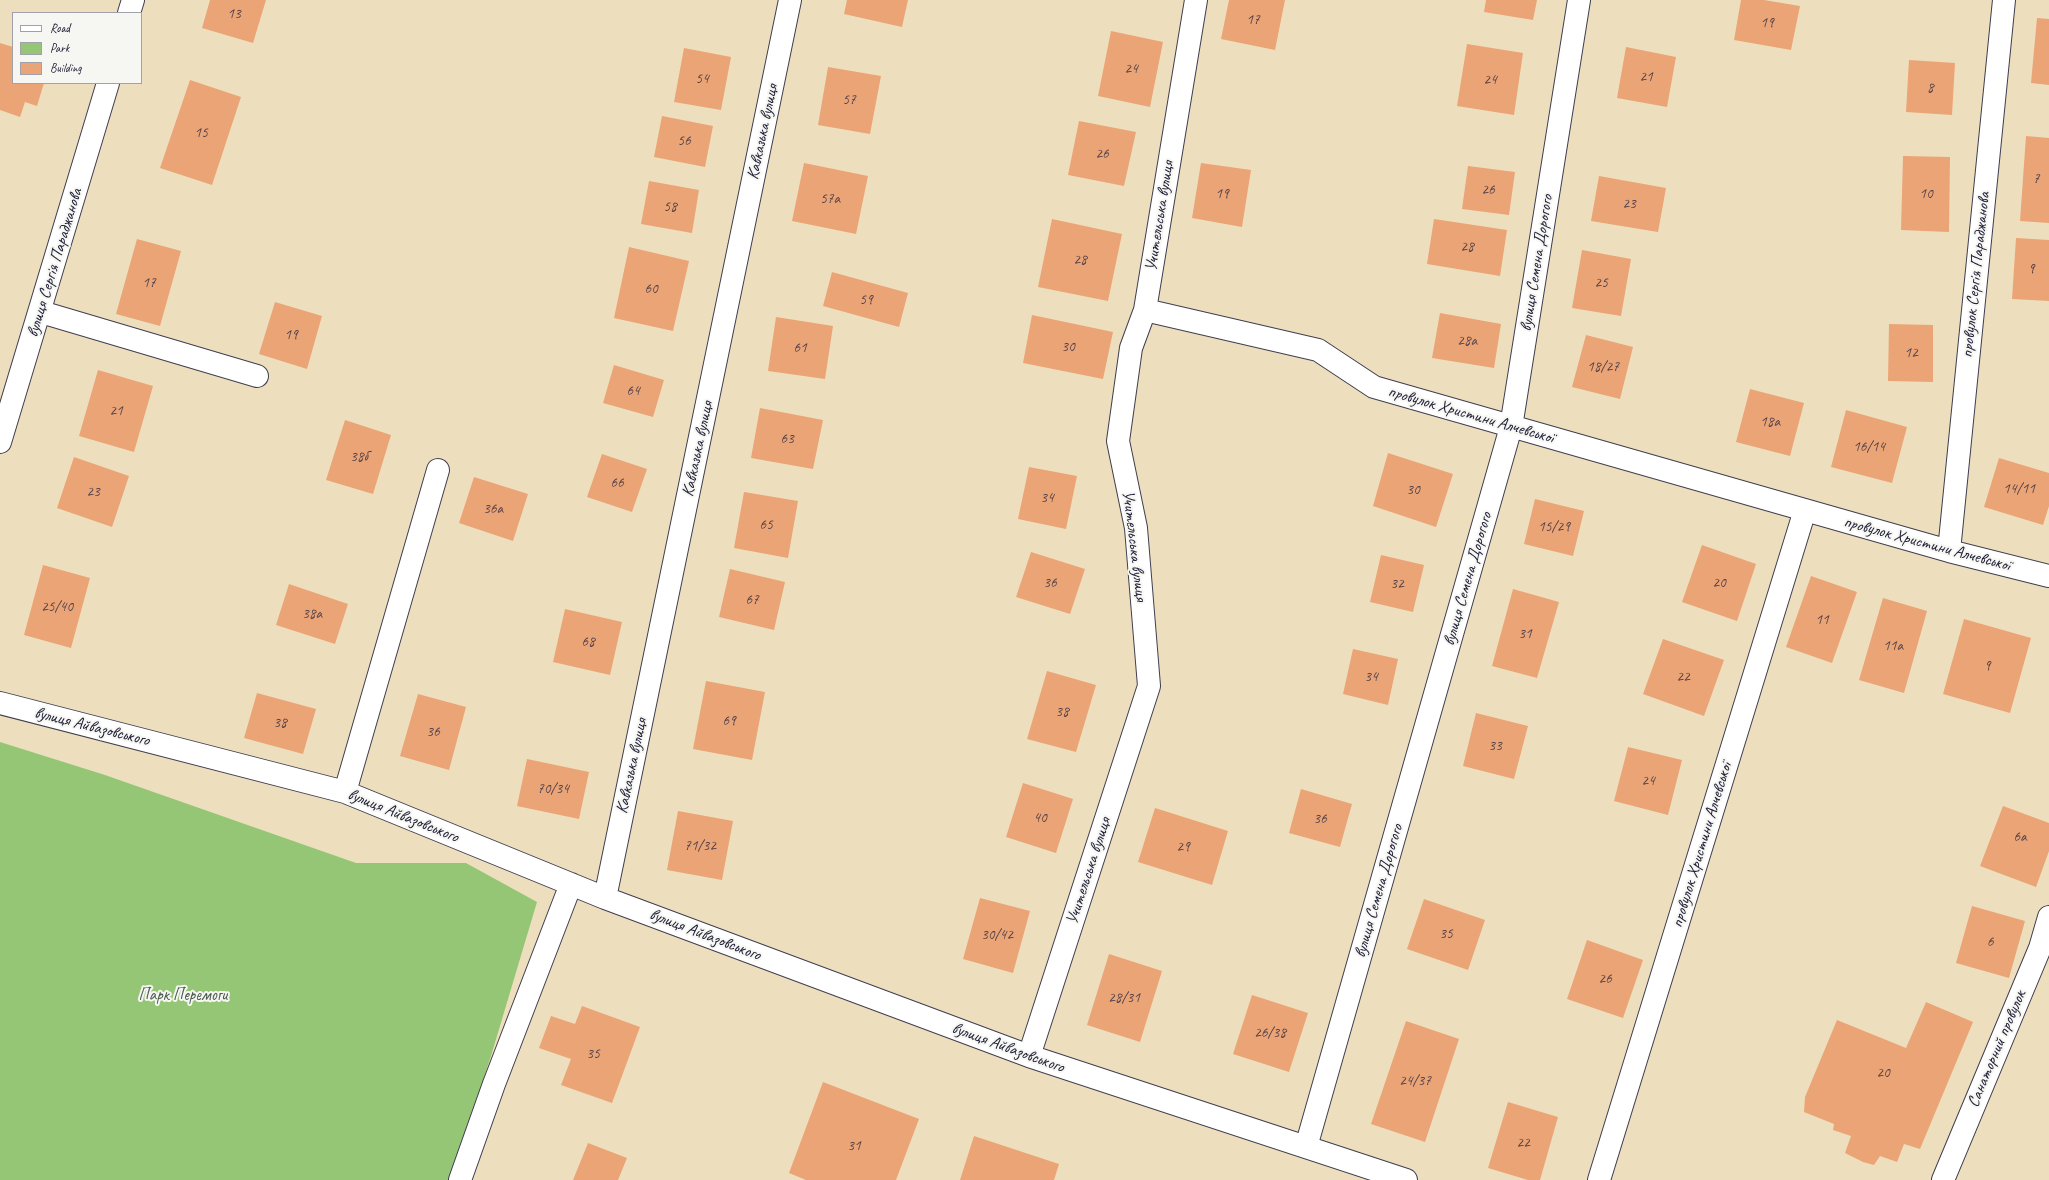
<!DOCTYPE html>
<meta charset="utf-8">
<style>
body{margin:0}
#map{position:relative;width:2049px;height:1180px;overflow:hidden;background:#eddfbe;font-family:Caveat,sans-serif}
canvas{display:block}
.legend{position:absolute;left:12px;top:12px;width:130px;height:72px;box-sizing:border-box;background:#f6f6f2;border:1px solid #a1a1a9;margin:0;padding:5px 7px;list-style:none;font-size:12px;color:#22223b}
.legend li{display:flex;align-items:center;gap:8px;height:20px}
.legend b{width:20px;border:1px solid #a1a1a9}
</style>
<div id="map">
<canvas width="2049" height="1180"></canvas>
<ul class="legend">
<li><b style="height:5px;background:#fff"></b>Road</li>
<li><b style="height:11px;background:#95c675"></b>Park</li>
<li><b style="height:11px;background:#eba475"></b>Building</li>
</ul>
</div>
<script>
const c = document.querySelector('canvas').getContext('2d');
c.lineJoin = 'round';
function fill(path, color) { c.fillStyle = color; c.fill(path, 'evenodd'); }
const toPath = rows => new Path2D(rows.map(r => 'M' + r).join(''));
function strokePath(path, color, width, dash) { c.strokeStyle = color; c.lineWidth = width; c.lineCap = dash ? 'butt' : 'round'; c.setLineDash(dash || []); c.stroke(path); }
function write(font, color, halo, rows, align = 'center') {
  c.font = font + ' Caveat,sans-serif'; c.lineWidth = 4; c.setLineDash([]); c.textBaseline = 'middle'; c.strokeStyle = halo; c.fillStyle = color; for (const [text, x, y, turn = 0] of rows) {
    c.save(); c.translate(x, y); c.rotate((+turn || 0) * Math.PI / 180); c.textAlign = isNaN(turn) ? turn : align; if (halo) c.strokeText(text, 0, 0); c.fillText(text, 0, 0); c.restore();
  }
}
const green = toPath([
 [0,742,105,775,356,863,466,863,537,902,491,1056,450,1180,0,1180]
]);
const building = toPath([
 [210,0,266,0,253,43,202,28],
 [847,0,908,0,902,27,844,14],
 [1229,0,1285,0,1275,50,1221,39],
 [1486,0,1537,0,1533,20,1484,12],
 [1741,0,1764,0,1800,6,1791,50,1734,40],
 [2037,18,2049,19,2049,85,2031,83],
 [1111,31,1163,42,1150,107,1098,96],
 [0,43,13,47,13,83,44,83,37,106,25,102,20,117,0,110],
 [1467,44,1523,53,1514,115,1457,106],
 [1626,47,1676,57,1667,107,1617,98],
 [684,48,731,57,721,110,674,102],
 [1909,60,1955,63,1952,115,1906,112],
 [828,67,881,76,870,134,818,125],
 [190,80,241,97,212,185,160,168],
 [662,116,713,126,705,167,654,157],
 [1079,121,1136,132,1124,186,1068,175],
 [2026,136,2049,138,2049,223,2020,221],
 [1903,156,1950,157,1949,232,1901,230],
 [804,163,868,176,856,234,792,221],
 [1201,163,1251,170,1242,227,1192,218],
 [1468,166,1515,172,1509,215,1462,209],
 [1599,176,1666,188,1658,232,1591,221],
 [649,181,699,190,692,233,641,224],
 [1052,219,1122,234,1108,301,1038,287],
 [1434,219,1507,230,1500,276,1427,264],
 [2016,238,2049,240,2049,301,2012,299],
 [137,239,181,251,160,326,116,314],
 [629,247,689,261,673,331,614,318],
 [1582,250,1631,259,1621,316,1572,308],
 [832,272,908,293,899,327,823,306],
 [275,302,322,316,307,369,259,354],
 [1440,313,1501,324,1494,368,1432,358],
 [1032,315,1113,332,1103,379,1023,363],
 [776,317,833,326,825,379,768,371],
 [1889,324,1933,325,1933,382,1888,381],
 [1586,335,1633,347,1620,399,1572,387],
 [614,365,664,380,653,417,603,403],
 [98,370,153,386,134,452,79,436],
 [1750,389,1804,403,1790,456,1736,442],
 [760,408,823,420,813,469,751,458],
 [1846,410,1907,427,1892,483,1831,467],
 [345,420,391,435,373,494,326,480],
 [1388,453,1453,474,1436,527,1373,506],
 [602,454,647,469,632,512,587,497],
 [74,457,129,476,112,527,57,508],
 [1999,458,2049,473,2049,506,2043,525,1984,507],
 [1029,467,1077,476,1066,529,1018,519],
 [474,477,528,494,513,541,459,523],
 [744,492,798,501,788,558,734,548],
 [1535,499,1584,511,1573,556,1524,544],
 [1702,545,1756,564,1737,621,1682,602],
 [1031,552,1085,569,1070,614,1016,597],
 [1381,555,1424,565,1413,612,1370,602],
 [43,565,90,578,71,648,24,635],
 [730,569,785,582,774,630,719,617],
 [1811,576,1857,592,1832,663,1786,647],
 [289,584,348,604,335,644,276,625],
 [1513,589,1559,602,1537,678,1492,666],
 [1883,598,1927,611,1904,693,1859,680],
 [565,609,622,622,610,675,553,662],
 [1964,619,2031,638,2010,713,1943,694],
 [1663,639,1724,660,1704,716,1643,694],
 [1353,649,1398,659,1388,705,1343,694],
 [1047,671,1096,685,1076,752,1027,739],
 [706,681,765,692,752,760,693,749],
 [257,693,316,709,303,754,244,738],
 [418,694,466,707,449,770,400,756],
 [1476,713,1528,726,1514,779,1463,766],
 [1628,747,1682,760,1668,815,1614,801],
 [527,759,589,772,579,819,517,806],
 [1023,783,1073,799,1056,853,1006,837],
 [1301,789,1352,804,1340,847,1289,833],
 [2003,806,2049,823,2049,851,2036,887,1980,866],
 [1155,808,1228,831,1212,885,1138,862],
 [678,811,733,821,722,880,667,870],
 [980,898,1030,911,1013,973,963,959],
 [1424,899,1485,920,1468,970,1407,949],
 [1972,906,2025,921,2009,978,1956,963],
 [1587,940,1643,960,1623,1018,1567,999],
 [1109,954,1162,971,1140,1042,1087,1025],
 [1252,995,1308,1013,1289,1072,1233,1054],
 [1926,1002,1973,1022,1920,1149,1904,1144,1897,1162,1880,1156,1874,1165,1863,1162,1845,1153,1851,1136,1833,1130,1834,1124,1804,1112,1805,1097,1837,1020,1906,1048],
 [582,1006,640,1027,612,1103,561,1085,571,1059,539,1048,551,1016,575,1024],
 [1406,1021,1459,1039,1425,1142,1371,1124],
 [823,1082,919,1119,896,1180,806,1180,789,1173],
 [1508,1102,1558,1117,1540,1180,1528,1180,1488,1168],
 [974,1136,1059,1164,1054,1180,960,1180],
 [588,1143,627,1158,618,1180,573,1180]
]);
const minor = toPath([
 [129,13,133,0],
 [1145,310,1318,350,1374,387,1805,510,1949,551,2049,576],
 [41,312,257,376],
 [0,442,108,83],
 [1949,551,2004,0],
 [0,703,345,792,605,898,1029,1056,1406,1180],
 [345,792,438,470],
 [605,898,790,0],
 [1029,1056,1149,686,1136,528,1118,441,1131,348,1145,310,1196,0],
 [1306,1147,1511,427,1579,0],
 [460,1180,494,1084,571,884],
 [1599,1180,1805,510],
 [1943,1180,2040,948,2049,917]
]);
const numberNames = [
 ["13",234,14],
 ["17",1253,20],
 ["19",1767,23],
 ["24",1131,69],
 ["21",1646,77],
 ["54",702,79],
 ["24",1490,80],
 ["8",1930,88],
 ["57",849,100],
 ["15",201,133],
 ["56",684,141],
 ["26",1102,154],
 ["7",2036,179],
 ["26",1488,190],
 ["19",1222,194],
 ["10",1926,194],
 ["57а",830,199],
 ["23",1629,204],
 ["58",670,207],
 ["28",1467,247],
 ["28",1080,260],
 ["9",2031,269],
 ["17",149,283],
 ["25",1601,283],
 ["60",651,289],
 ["59",866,300],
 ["19",291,335],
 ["28а",1467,341],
 ["30",1068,347],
 ["61",800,348],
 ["12",1911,353],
 ["18/27",1603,367],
 ["64",633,391],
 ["21",116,411],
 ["18а",1770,422],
 ["63",787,439],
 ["16/14",1869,447],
 ["38б",359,457],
 ["66",617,483],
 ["14/11",2019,489],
 ["30",1413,490],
 ["23",93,492],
 ["34",1047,498],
 ["36а",493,509],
 ["65",766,525],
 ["15/29",1554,527],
 ["36",1050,583],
 ["20",1719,583],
 ["32",1397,584],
 ["67",752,600],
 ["25/40",57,607],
 ["38а",312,614],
 ["11",1822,620],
 ["31",1525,634],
 ["68",588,642],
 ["11а",1893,646],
 ["9",1987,666],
 ["34",1371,677],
 ["22",1683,677],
 ["38",1062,712],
 ["69",729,721],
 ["38",280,723],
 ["36",433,732],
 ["33",1495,746],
 ["24",1648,781],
 ["70/34",553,789],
 ["40",1040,818],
 ["36",1320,819],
 ["6а",2020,837],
 ["71/32",700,846],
 ["29",1183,847],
 ["35",1446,934],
 ["30/42",997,935],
 ["6",1990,942],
 ["26",1605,979],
 ["28/31",1124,998],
 ["26/38",1270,1033],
 ["35",593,1054],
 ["20",1883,1073],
 ["24/37",1415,1081],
 ["22",1523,1143],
 ["31",854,1146]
];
const streetNames = [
 ["Кавказька вулиця",763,132,-78],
 ["Учительська вулиця",1160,216,-81],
 ["вулиця Сергія Параджанова",55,263,-73],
 ["вулиця Семена Дорогого",1537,263,-81],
 ["провулок Сергія Параджанова",1976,275,-84],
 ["провулок Христини Алчевської",1471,415,16],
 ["Кавказька вулиця",698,449,-78],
 ["провулок Христини Алчевської",1927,544,15],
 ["Учительська вулиця",1134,546,83],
 ["вулиця Семена Дорогого",1468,579,-74],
 ["вулиця Айвазовського",92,727,14],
 ["Кавказька вулиця",632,766,-78],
 ["вулиця Айвазовського",403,816,22],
 ["провулок Христини Алчевської",1702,845,-73],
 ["Учительська вулиця",1089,871,-72],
 ["вулиця Семена Дорогого",1379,891,-74],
 ["вулиця Айвазовського",705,935,21],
 ["вулиця Айвазовського",1008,1048,20],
 ["Санаторний провулок",1997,1049,-67]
];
const parkNames = [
 ["Парк Перемоги",183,996]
];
fill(green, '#95c675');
fill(building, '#eba475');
strokePath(minor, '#403e4f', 24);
strokePath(minor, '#fff', 22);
write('15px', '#54424a', null, numberNames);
write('17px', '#22223b', '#f6f6f2', streetNames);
write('17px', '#4a5b4f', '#f6f6f2', parkNames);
</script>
